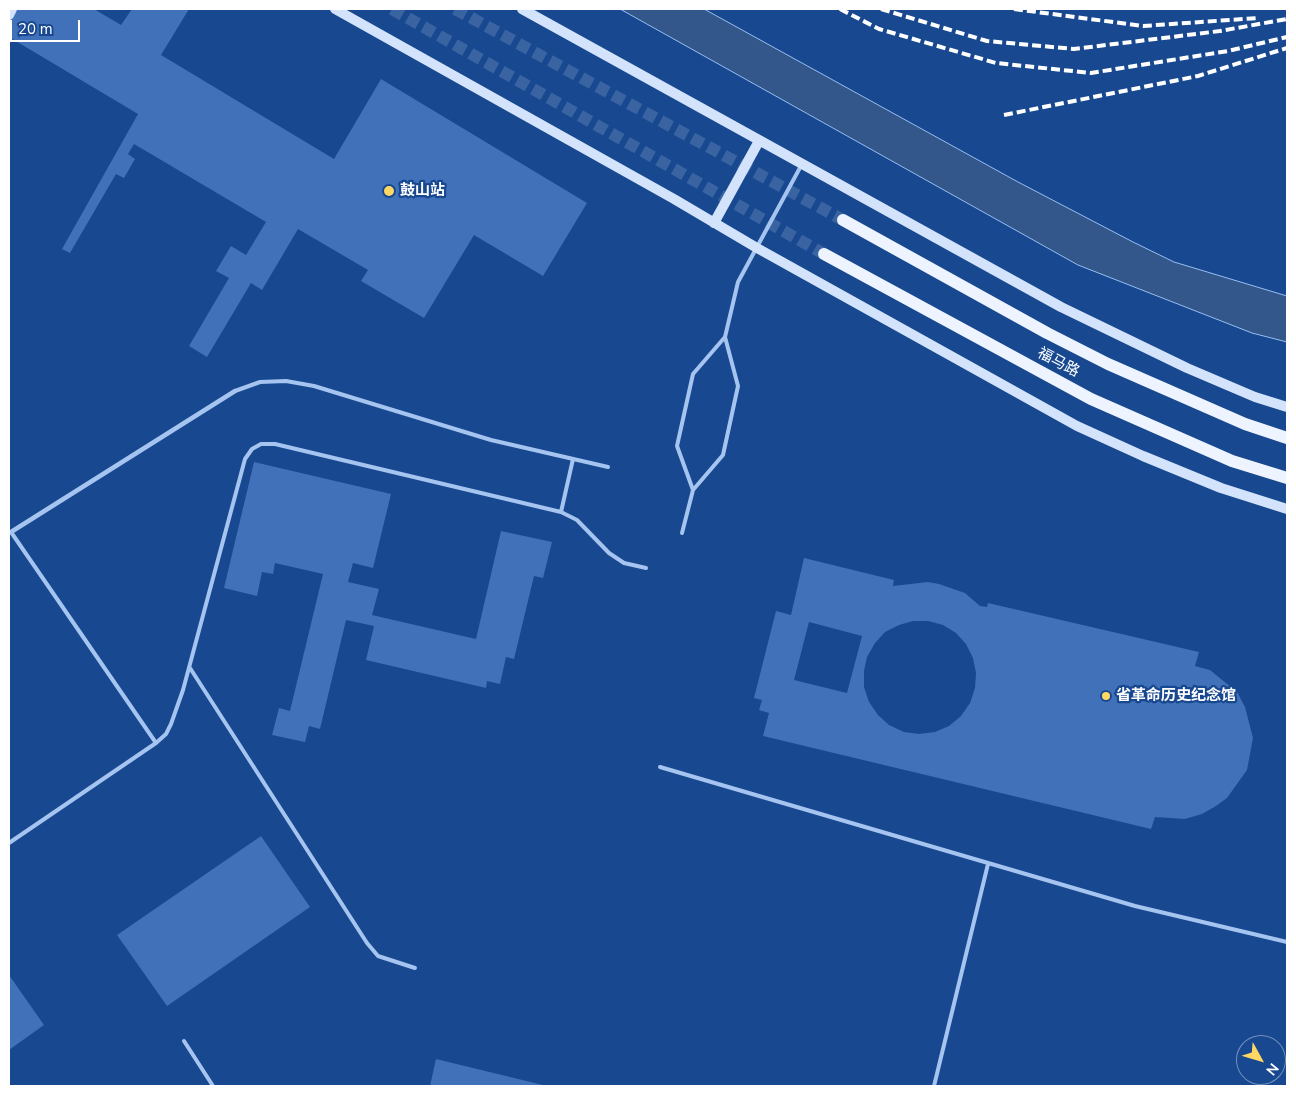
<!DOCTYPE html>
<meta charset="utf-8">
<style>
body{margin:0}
#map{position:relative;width:1296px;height:1095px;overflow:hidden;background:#174890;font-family:"Nunito Sans",sans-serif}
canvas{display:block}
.frame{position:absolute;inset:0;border:10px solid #fff;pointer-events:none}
.north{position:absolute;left:1236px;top:1035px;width:50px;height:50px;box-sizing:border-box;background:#174890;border:1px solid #7491bc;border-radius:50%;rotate:129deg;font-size:14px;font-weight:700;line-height:20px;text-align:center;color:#fff}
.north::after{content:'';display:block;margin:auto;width:18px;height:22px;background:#ffd763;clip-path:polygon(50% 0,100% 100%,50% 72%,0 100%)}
.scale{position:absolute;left:10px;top:20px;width:70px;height:22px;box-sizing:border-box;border:2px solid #fff;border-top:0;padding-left:6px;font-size:15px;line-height:18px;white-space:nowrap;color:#fff;-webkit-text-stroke:4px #174890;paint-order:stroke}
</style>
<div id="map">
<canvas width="1296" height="1095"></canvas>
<div class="frame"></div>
<div class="north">N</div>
<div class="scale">20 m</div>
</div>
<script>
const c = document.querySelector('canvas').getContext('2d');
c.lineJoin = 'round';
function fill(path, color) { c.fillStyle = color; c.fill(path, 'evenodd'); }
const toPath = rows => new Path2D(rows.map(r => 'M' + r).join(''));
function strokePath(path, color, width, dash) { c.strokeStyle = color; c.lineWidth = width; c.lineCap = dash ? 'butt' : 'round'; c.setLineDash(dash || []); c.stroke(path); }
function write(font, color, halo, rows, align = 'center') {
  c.font = font + ' "Nunito Sans","Noto Sans SC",sans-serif'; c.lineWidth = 4.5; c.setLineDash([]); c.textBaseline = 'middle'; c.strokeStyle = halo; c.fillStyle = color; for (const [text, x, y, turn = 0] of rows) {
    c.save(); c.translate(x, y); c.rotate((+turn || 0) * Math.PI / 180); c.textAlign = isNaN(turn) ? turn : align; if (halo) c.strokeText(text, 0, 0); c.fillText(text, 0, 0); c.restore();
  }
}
const water = toPath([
 [620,9,704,9,1018,182,1133,242,1174,262,1287,296,1287,342,1252,333,1078,265,620,9]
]);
const building = toPath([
 [9,9,94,9,121,25,132,9,189,9,161,55,334,159,381,79,587,203,543,276,474,235,424,318,361,281,368,270,298,229,262,290,251,283,207,357,189,346,229,278,216,271,231,246,246,255,266,222,134,144,128,154,135,159,124,178,116,174,70,253,62,249,138,114,9,37],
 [254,462,391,494,373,568,353,563,348,582,379,589,372,615,476,639,501,531,552,542,543,578,534,576,514,659,506,657,500,684,487,681,486,688,366,660,374,626,346,620,320,729,309,726,305,742,272,735,279,708,290,711,323,574,275,563,273,574,262,572,257,596,224,588],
 [804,558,894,580,893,586,928,582,939,584,965,593,980,606,987,607,988,603,1199,652,1195,666,1210,670,1221,679,1237,692,1245,707,1253,738,1247,770,1227,798,1216,806,1202,814,1185,819,1155,817,1151,829,763,736,769,713,759,710,762,700,754,698,776,611,791,615],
 [913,621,928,621,943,625,956,633,966,644,973,658,976,673,975,688,970,703,961,716,949,726,935,732,919,734,904,732,889,725,878,715,869,702,864,687,864,671,867,657,875,643,885,632,899,625],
 [809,622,862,636,847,693,794,680],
 [261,836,310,907,167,1006,117,935],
 [9,975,44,1025,9,1050],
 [436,1059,547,1086,430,1086]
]);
const primaryTunnel = toPath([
 [392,9,824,254],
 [455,9,843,220]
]);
const service = toPath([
 [235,391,260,382,286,381,314,386,491,440,608,467],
 [693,490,677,446,693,374,725,337,738,282,802,164],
 [561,512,573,459],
 [682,533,693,490,723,455,738,386,725,337],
 [190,668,367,943,378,956,415,968],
 [156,743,166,734,171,724,183,690,245,459,252,449,261,444,275,444,561,512,577,520,609,553,624,563,646,568],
 [660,767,1135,906,1287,942],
 [9,843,156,743,11,532],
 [184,1041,213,1086],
 [934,1086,988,864]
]);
const pedestrian = toPath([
 [11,532,235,391]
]);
const secondary = toPath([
 [335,9,674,199,757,248,1077,426,1143,456,1221,488,1287,509],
 [522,9,1061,307,1187,368,1255,397,1287,407],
 [9,15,12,9],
 [714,223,759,141]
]);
const primary = toPath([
 [843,220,1047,333,1108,364,1245,424,1287,438],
 [824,254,1091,399,1232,461,1287,478]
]);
const rail = toPath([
 [840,9,879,29,996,63,1091,73,1228,51,1287,37],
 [881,9,987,41,1074,49,1220,31,1287,19],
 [1014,9,1143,26,1258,18],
 [1004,115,1198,76,1287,48]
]);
const markers = [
 [389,191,6,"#ffd763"],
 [1106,696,5,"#ffd763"]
];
const poiNames = [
 ["鼓山站",400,191],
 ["省革命历史纪念馆",1116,696]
];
const streetNames = [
 ["福马路",1058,363,28]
];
fill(water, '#33568b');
strokePath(water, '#97bff2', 1);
fill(building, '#4071b9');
strokePath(primaryTunnel, '#3a63a1', 12, [12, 6]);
strokePath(service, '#a5c4f0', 4);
strokePath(pedestrian, '#a5c4f0', 4.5);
strokePath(secondary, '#d3e3fb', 10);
strokePath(primary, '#edf4ff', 12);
strokePath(rail, '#fff', 4, [9, 4]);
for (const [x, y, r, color] of markers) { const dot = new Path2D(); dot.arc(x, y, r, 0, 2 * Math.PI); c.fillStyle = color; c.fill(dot); strokePath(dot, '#174890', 2); }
write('bold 15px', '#fff', '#174890', poiNames, 'left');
write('15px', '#fff', '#174890', streetNames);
</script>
